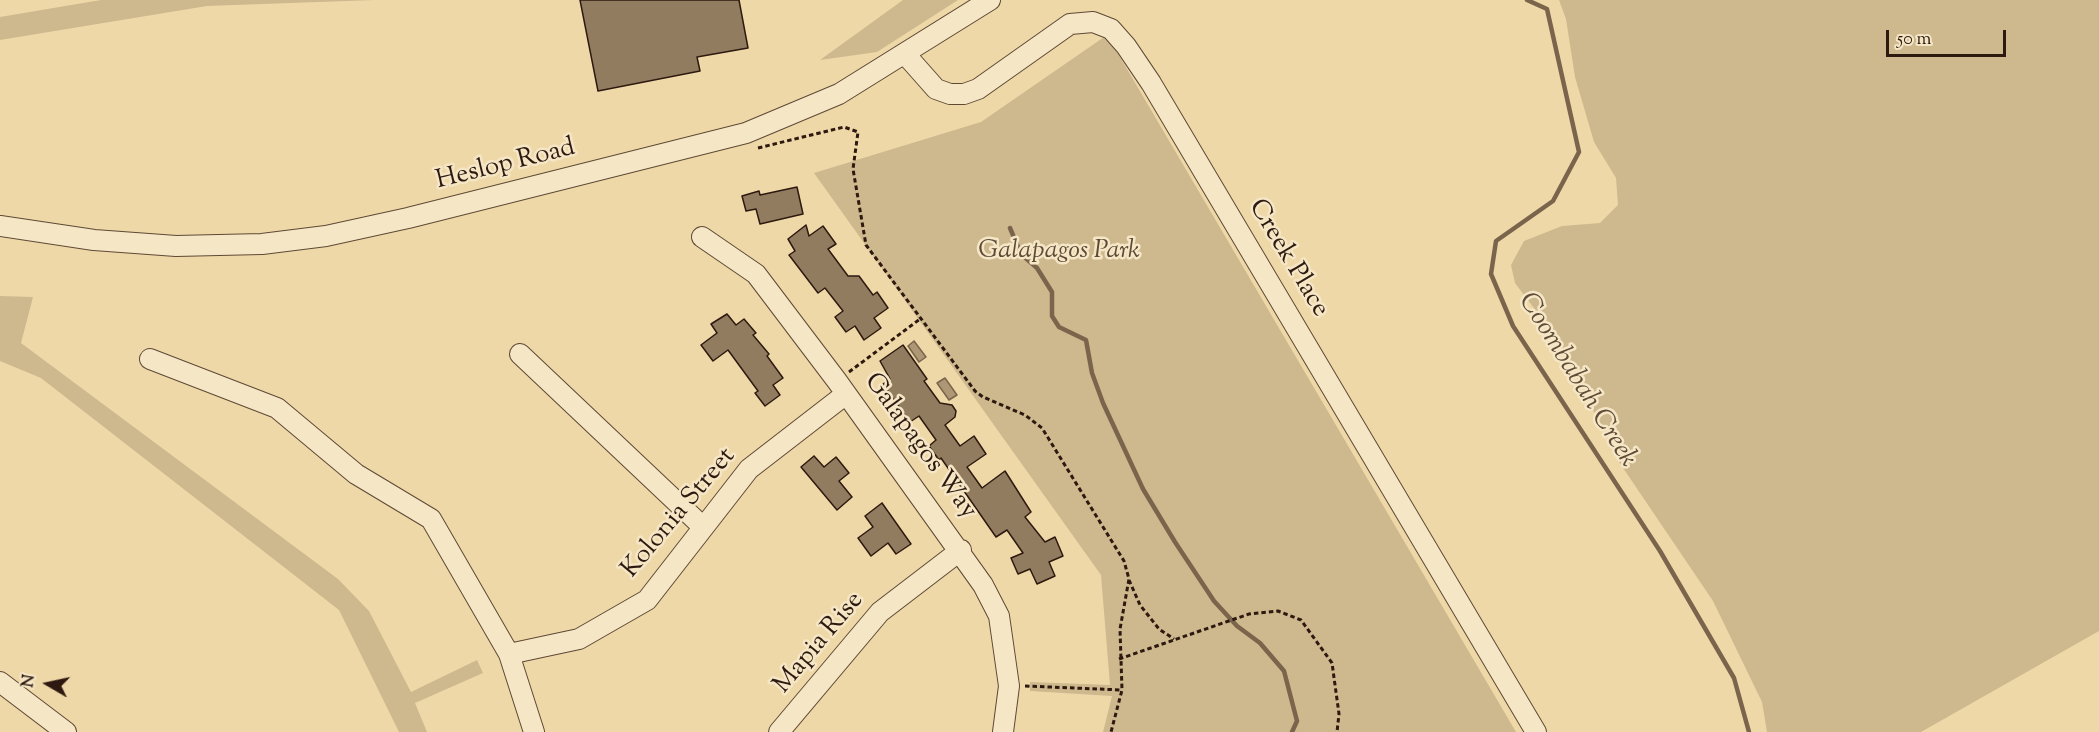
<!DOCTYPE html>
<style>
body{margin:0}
#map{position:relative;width:2099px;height:732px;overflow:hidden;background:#efd8a8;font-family:"Sorts Mill Goudy",serif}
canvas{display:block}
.north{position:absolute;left:18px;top:654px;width:60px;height:60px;-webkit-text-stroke:4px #f5e6c6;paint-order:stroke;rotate:279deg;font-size:16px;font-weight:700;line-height:24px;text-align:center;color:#2d190f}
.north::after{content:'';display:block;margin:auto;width:21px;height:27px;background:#2d190f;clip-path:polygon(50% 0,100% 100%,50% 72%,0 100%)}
.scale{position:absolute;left:1886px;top:30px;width:120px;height:27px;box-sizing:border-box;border:3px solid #2d190f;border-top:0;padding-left:8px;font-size:18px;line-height:21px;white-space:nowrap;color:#2d190f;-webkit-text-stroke:4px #f5e6c6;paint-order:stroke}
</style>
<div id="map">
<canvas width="2099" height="732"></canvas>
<div class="north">N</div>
<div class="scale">50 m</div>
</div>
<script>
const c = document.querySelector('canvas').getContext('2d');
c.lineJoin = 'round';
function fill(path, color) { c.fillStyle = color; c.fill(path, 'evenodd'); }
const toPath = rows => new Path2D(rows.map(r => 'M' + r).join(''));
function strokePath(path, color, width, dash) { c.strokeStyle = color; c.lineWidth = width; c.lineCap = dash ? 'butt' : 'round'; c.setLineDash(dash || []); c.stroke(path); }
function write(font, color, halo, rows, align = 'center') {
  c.font = font + ' "Sorts Mill Goudy",serif'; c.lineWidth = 5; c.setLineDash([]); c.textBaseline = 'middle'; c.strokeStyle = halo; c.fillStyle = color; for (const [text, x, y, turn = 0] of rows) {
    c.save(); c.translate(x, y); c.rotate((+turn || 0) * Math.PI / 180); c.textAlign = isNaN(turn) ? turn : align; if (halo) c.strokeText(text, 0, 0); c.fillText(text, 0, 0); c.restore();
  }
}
const green = toPath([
 [101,0,375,0,207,6,0,40,0,17],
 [903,0,958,0,877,52,820,60],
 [1559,0,2099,0,2099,631,1921,732,1767,732,1762,702,1713,601,1619,462,1558,340,1515,283,1511,265,1524,241,1562,226,1600,223,1618,205,1616,178,1594,142,1575,77,1566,19],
 [1107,35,1516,732,1103,732,1112,696,1030,691,1030,682,1110,685,1101,575,814,173,981,122],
 [0,296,33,297,21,343,338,579,369,611,411,692,477,660,483,673,415,703,427,732,399,732,339,610,41,378,0,361]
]);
const water = toPath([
 [914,341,926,357,919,362,908,346,914,341],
 [945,378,957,395,949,400,937,383,945,378]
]);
const stream = toPath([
 [1527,0,1547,9,1579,152,1553,201,1496,241,1491,274,1513,326,1660,551,1734,678,1749,732],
 [1010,228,1021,254,1037,268,1052,292,1052,316,1059,327,1086,340,1092,373,1103,403,1143,489,1175,542,1214,601,1237,626,1260,643,1284,671,1297,721,1292,732]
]);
const building = toPath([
 [580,0,739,0,748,48,697,57,700,71,598,91,580,0],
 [797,187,803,214,760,224,756,209,746,211,742,196,759,191,760,195,797,187],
 [806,225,809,236,823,226,836,244,828,249,848,276,859,276,873,295,877,292,888,308,874,318,881,328,864,340,855,326,846,332,835,317,843,311,825,288,818,293,789,255,795,251,788,239,806,225],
 [727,314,736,325,744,319,756,333,753,335,769,354,767,356,783,378,773,385,780,395,765,406,755,393,758,391,728,350,713,361,701,345,717,333,711,324,727,314],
 [903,345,927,379,924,381,940,403,952,405,956,411,955,417,945,425,960,446,974,436,986,454,967,467,982,488,1005,471,1031,512,1025,517,1045,542,1055,537,1063,556,1049,562,1055,576,1037,584,1030,569,1018,574,1011,558,1023,553,1007,530,996,537,941,458,939,460,929,446,936,440,919,416,910,422,883,384,890,379,880,361,903,345],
 [814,456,824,467,836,457,849,473,839,481,852,497,837,510,801,467,814,456],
 [882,503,911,544,896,554,888,543,871,556,858,538,873,527,865,516,882,503]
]);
const path = toPath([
 [758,148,844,127,858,132,853,169,866,245,975,391,983,397,1025,415,1042,428,1124,561,1129,579,1120,629,1122,690,1111,732],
 [849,372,920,319],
 [1129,580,1140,605,1159,629,1174,639],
 [1119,659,1249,614,1278,611,1301,620,1332,663,1339,714,1337,732],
 [1025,686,1122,690]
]);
const minor = toPath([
 [905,54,936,89,950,94,964,94,978,89,1070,24,1093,22,1111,29,1126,46,1151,83,1536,732],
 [0,226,94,240,176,246,262,244,326,236,408,218,746,133,839,94,990,0],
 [702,237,756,274,837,381,983,585,999,616,1009,686,1003,732],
 [520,354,703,527],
 [150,359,277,408,356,474,431,519,509,654,534,732],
 [509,654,579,639,647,600,749,469,846,394],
 [0,682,66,732],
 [779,732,880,612,961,550]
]);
const streetNames = [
 ["Heslop Road",506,166,-14],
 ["Creek Place",1287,259,59],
 ["Galapagos Way",919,447,54],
 ["Kolonia Street",680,514,-50],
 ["Mapia Rise",820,644,-50]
];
const parkNames = [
 ["Galapagos Park",1059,253]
];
const waterNames = [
 ["Coombabah Creek",1576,381,58]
];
fill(green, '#ceb88e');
fill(water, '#ad9774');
strokePath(water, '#7a654c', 1.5);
strokePath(stream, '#7a654c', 4.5);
fill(building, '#927c5f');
strokePath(building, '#2d190f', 1.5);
strokePath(minor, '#5e4935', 22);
strokePath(path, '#2d190f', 3, [4.5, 3]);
strokePath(minor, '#f5e6c6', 20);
write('26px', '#2d190f', '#f5e6c6', streetNames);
write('italic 26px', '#5d4935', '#f5e6c6', parkNames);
write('italic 27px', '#604b37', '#f5e6c6', waterNames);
</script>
